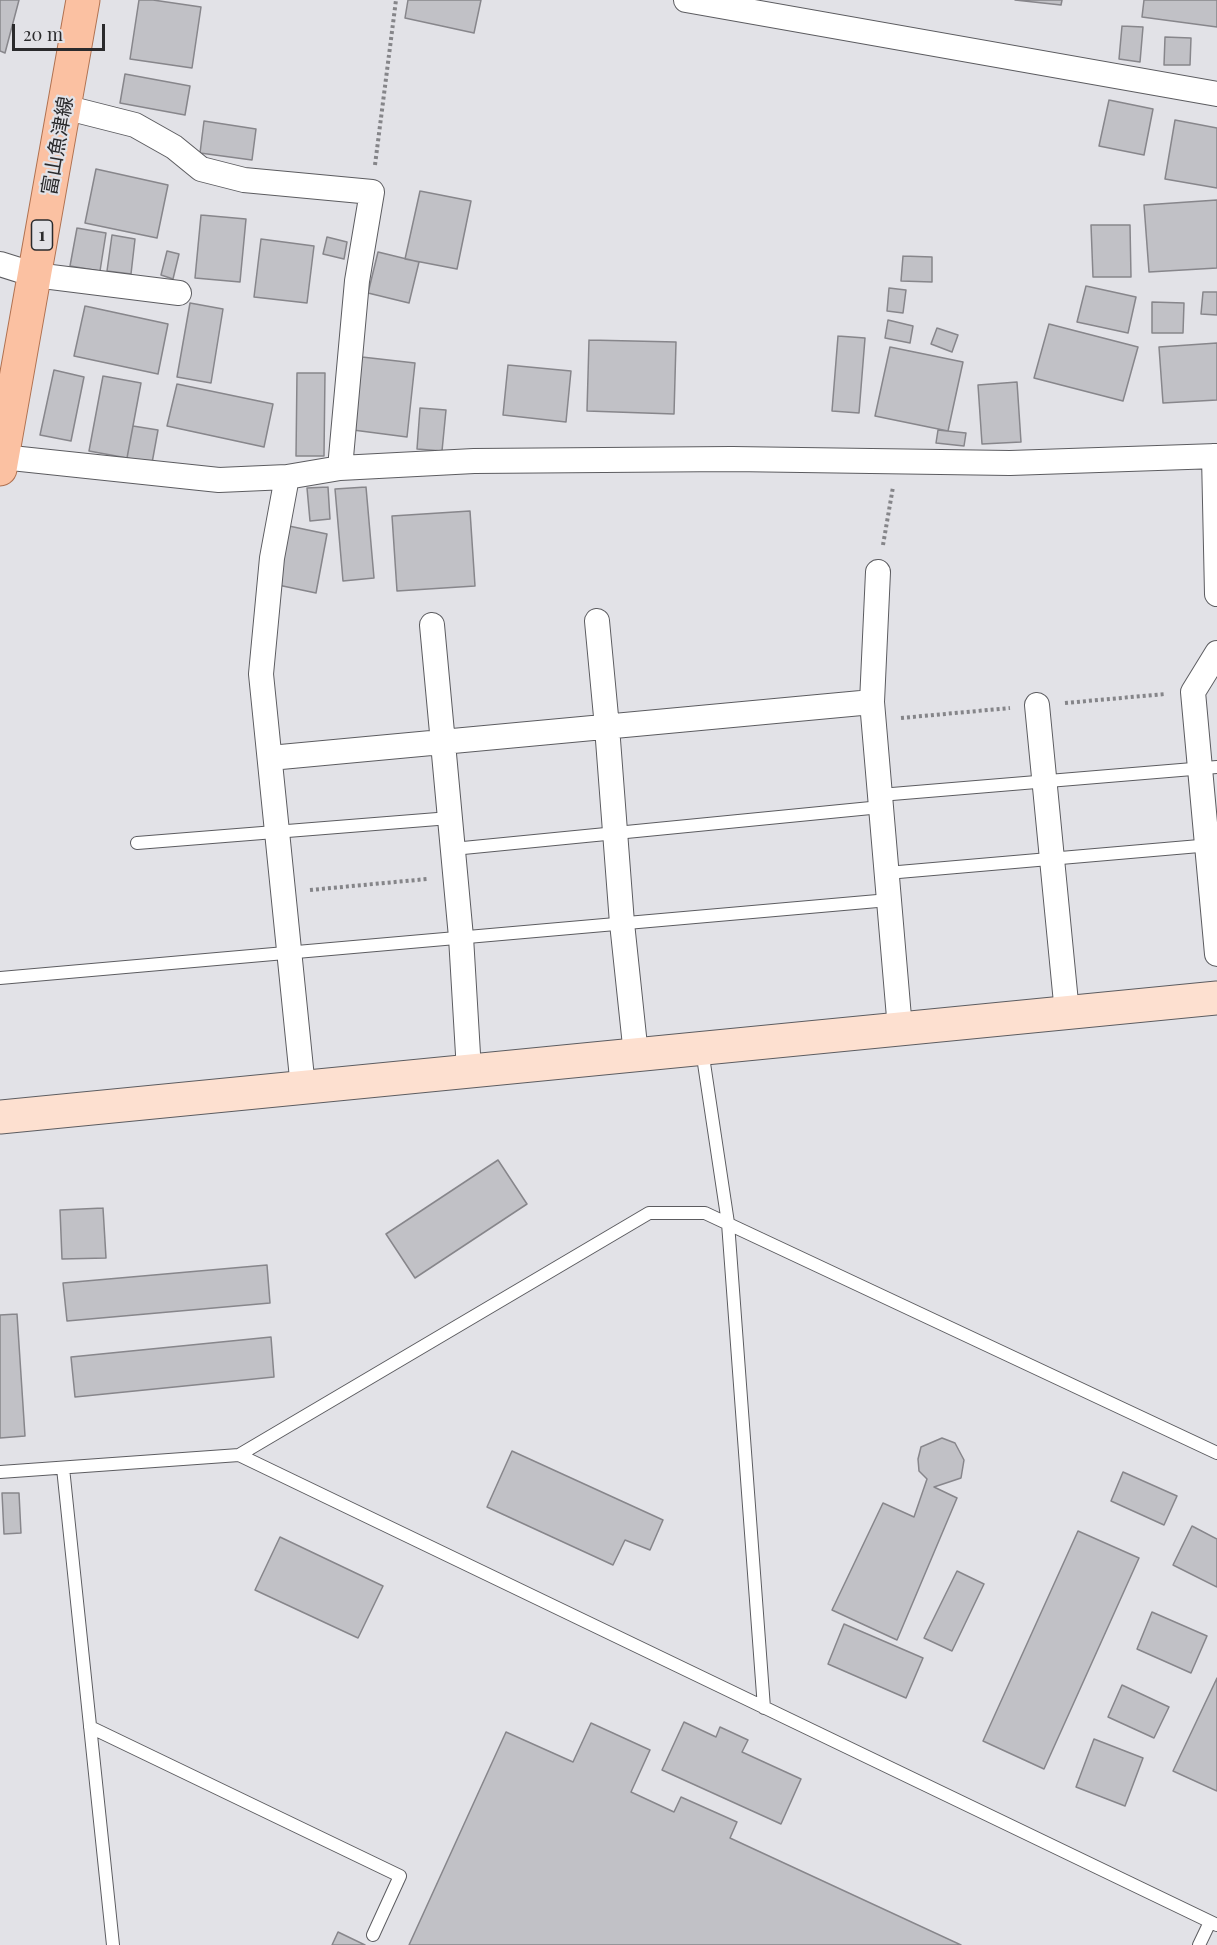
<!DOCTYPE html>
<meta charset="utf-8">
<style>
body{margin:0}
#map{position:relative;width:1217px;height:1945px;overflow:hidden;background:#e2e2e7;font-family:"Playfair Display",serif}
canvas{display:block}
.scale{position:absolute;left:12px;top:24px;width:93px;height:27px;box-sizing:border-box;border:3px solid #2a2a2c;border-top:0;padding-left:8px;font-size:18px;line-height:21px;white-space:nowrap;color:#2a2a2c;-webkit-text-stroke:4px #e2e2e7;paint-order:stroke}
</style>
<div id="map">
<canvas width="1217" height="1945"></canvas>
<div class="scale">20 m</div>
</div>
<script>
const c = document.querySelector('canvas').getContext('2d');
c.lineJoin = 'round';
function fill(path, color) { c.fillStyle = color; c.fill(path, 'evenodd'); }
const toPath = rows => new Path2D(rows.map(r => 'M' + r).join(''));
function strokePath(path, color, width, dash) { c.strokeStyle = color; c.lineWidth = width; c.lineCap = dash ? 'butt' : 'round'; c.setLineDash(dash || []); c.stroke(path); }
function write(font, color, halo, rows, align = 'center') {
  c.font = font + ' "Playfair Display","Noto Sans JP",serif'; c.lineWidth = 4.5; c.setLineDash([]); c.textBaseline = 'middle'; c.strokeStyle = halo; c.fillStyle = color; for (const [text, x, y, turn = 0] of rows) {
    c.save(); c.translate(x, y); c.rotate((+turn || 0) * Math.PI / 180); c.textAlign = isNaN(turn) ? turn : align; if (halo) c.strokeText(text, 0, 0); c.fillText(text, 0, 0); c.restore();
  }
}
const building = toPath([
 [0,0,19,0,5,53,0,51,0,0],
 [139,0,153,0,201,7,192,68,130,59,139,0],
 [408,0,481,0,474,33,405,18,408,0],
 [1015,0,1062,0,1061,5,1015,0],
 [1144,0,1217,0,1217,27,1142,17,1144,0],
 [1122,26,1143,27,1140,62,1119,59,1122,26],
 [1165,37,1191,38,1190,65,1164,65,1165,37],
 [125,74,190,86,185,115,120,103,125,74],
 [1109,100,1153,109,1144,155,1099,146,1109,100],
 [1175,120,1217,128,1217,188,1165,179,1175,120],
 [204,121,256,129,252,160,200,153,204,121],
 [96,169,168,185,157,238,85,223,96,169],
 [420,191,471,201,457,269,405,259,420,191],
 [1217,200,1217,268,1149,272,1144,205,1217,200],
 [201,215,246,219,240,282,195,278,201,215],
 [1091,225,1130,225,1131,277,1093,277,1091,225],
 [77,228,106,233,100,271,70,266,77,228],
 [112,235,135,239,131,274,107,271,112,235],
 [327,237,347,242,344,259,323,254,327,237],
 [261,239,314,246,307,303,254,297,261,239],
 [167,251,179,254,173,279,161,275,167,251],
 [378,252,419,262,409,303,368,293,378,252],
 [903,256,932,257,932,282,901,281,903,256],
 [1086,286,1136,297,1128,333,1077,322,1086,286],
 [889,288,906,290,903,313,887,311,889,288],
 [1203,292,1217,292,1217,315,1201,314,1203,292],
 [1152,302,1184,303,1183,333,1152,333,1152,302],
 [190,303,223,309,211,383,177,377,190,303],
 [85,306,168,324,158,374,74,356,85,306],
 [888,320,913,326,910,343,885,338,888,320],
 [1049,324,1138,347,1123,401,1034,378,1049,324],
 [937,328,958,335,952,352,931,344,937,328],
 [838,336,865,338,859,413,832,411,838,336],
 [589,340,676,342,674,414,587,411,589,340],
 [1217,343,1217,400,1163,403,1159,347,1217,343],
 [890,347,963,362,948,431,875,416,890,347],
 [362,357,415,363,407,437,353,430,362,357],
 [508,365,571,371,566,422,503,415,508,365],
 [54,370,84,377,71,441,40,435,54,370],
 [297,373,325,373,324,456,296,456,297,373],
 [103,376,141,383,127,458,89,451,103,376],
 [1017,382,1021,442,982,444,978,385,1017,382],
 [177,384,273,404,264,447,167,426,177,384],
 [420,408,446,410,442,451,417,449,420,408],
 [133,426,158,430,152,463,127,458,133,426],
 [938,430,966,433,964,446,936,443,938,430],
 [328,487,330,519,310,521,307,488,328,487],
 [366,487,374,578,343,581,335,489,366,487],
 [470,511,475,586,397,591,392,516,470,511],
 [289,526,327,534,316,593,278,585,289,526],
 [498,1160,527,1204,415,1278,386,1234,498,1160],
 [103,1208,106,1258,62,1259,60,1210,103,1208],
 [267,1265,270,1303,67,1321,63,1283,267,1265],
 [17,1314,25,1436,0,1438,0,1315,17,1314],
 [271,1337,274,1377,75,1397,71,1357,271,1337],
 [942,1438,955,1443,964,1460,961,1478,934,1487,957,1498,897,1640,832,1610,883,1503,914,1517,927,1479,919,1471,918,1459,921,1447,942,1438],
 [512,1451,663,1520,650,1550,625,1540,613,1565,487,1507,512,1451],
 [1123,1472,1177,1496,1164,1525,1111,1501,1123,1472],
 [2,1493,19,1493,21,1533,4,1534,2,1493],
 [1192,1526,1217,1539,1217,1587,1173,1565,1192,1526],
 [1078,1531,1139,1558,1044,1769,983,1741,1078,1531],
 [280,1537,383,1586,358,1638,255,1590,280,1537],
 [957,1571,984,1584,952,1651,924,1638,957,1571],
 [1152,1612,1207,1636,1191,1673,1137,1649,1152,1612],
 [844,1624,923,1658,906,1698,828,1664,844,1624],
 [1217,1678,1217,1791,1173,1771,1217,1678],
 [1122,1685,1169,1707,1154,1738,1108,1717,1122,1685],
 [684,1722,716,1737,720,1727,748,1740,742,1752,801,1779,781,1824,662,1770,684,1722],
 [591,1723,650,1750,631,1792,674,1812,681,1797,737,1822,730,1838,961,1945,409,1945,506,1732,573,1762,591,1723],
 [1094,1739,1143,1758,1125,1806,1076,1787,1094,1739],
 [338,1932,365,1945,332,1945,338,1932]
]);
const path = toPath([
 [375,165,396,0],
 [883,545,893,487],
 [1065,703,1165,694],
 [901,718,1010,708],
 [310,890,427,879]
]);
const lane = toPath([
 [880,795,1217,767],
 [137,843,450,818],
 [453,849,881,807],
 [887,873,1211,845],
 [0,978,889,900],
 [702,1050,728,1223,764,1708],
 [239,1455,1217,1925],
 [63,1468,113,1945],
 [0,1472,239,1455,649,1213,705,1213,1217,1453],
 [90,1727,400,1876,373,1935],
 [1199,1945,1210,1922]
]);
const street = toPath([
 [686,0,1217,94],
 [64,107,135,125,174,147,201,169,244,180,372,192,357,281,340,468],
 [0,264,35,275,179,293],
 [1214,456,1217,594],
 [2,457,219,480,287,477,340,468,474,461,732,459,1010,463,1217,456],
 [287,477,272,558,261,674,303,1088],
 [878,572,872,702,900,1029],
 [597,621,607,727,622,923,636,1055],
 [432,625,461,937,469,1071],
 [1217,653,1193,692,1217,954],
 [1037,705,1067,1013],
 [270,758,872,702]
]);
const secondary = toPath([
 [0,1117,1217,998]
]);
const primary = toPath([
 [0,469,83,0]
]);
const shields = [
 [42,235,21]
];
const shieldNames = [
 ["1",42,235]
];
const streetNames = [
 ["富山魚津線",58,146,-80]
];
fill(building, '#c1c1c6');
strokePath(building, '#87868b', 1.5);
strokePath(lane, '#5c5c60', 14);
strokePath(street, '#5c5c60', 26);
strokePath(secondary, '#5c5c60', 35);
strokePath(primary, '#b07150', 35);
strokePath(path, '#858589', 4, [3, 3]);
strokePath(lane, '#fff', 12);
strokePath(street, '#fff', 24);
strokePath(secondary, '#fde0d0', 33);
strokePath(primary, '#fbc1a2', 33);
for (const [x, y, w] of shields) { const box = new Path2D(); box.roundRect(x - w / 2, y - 15, w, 30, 4.5); c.fillStyle = '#e2e2e7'; c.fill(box); strokePath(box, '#2a2a2c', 1.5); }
write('bold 18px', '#2a2a2c', null, shieldNames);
write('20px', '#2a2a2c', '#e2e2e7', streetNames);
</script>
